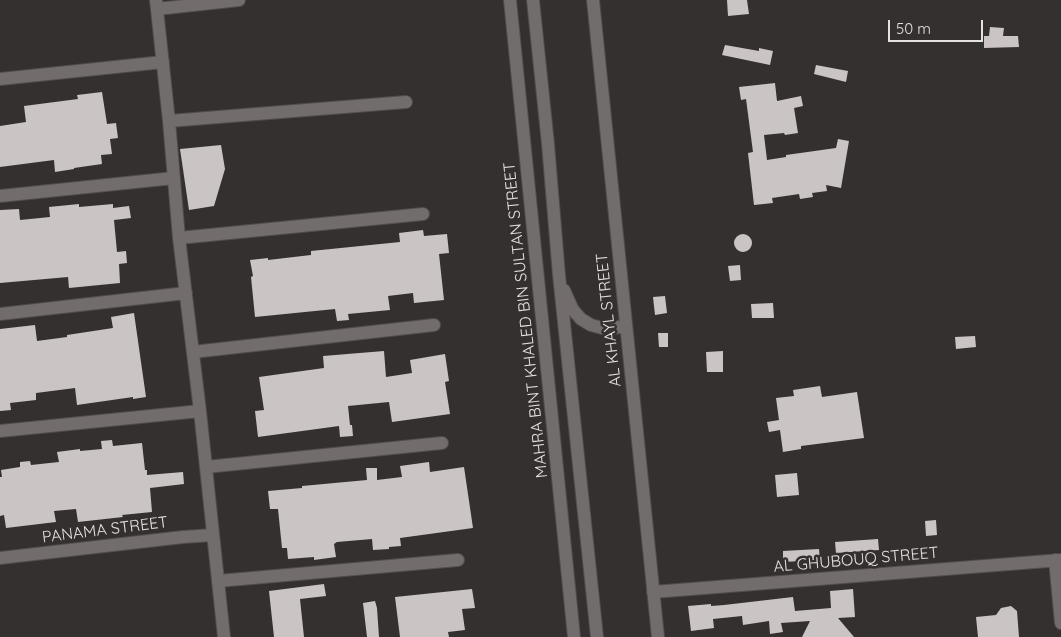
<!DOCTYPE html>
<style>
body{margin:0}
#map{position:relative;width:1061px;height:637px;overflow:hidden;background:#353030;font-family:Quicksand,sans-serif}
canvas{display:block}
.scale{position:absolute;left:888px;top:20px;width:95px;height:22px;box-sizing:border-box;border:2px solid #e5e2e2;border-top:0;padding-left:6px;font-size:15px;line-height:18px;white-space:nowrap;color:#e5e2e2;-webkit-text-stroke:4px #353030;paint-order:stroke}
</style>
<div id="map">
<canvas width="1061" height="637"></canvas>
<div class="scale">50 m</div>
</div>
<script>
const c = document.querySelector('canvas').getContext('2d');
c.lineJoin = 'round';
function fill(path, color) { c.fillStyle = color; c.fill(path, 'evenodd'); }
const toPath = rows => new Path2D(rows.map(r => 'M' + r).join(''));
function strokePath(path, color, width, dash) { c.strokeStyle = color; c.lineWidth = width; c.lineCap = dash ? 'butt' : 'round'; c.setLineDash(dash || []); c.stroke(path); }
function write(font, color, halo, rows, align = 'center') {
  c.font = font + ' Quicksand,sans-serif'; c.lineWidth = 5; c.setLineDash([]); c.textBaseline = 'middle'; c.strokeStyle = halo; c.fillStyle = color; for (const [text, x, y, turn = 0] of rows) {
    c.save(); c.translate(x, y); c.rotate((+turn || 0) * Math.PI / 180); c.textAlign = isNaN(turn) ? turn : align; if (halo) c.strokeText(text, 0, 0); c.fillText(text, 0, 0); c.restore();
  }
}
const building = toPath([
 [727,0,747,0,749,14,728,16],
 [990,27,1004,28,1003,36,1018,36,1019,47,984,48,984,36,989,36],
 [725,45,759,51,759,48,773,51,770,65,722,55],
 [816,65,848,71,846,82,814,74],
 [775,83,777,101,801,96,803,106,794,108,798,133,785,135,784,133,764,135,767,160,786,157,786,155,836,148,838,139,849,141,841,188,826,185,827,191,812,193,813,197,800,199,799,194,772,198,773,203,754,205,748,153,753,152,746,99,741,100,739,87],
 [102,92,107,124,116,123,118,138,110,139,112,154,101,155,102,164,74,168,74,169,55,172,54,160,0,167,0,126,26,122,24,106,78,99,77,95],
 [221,145,225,169,214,206,189,210,180,149],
 [79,204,79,207,113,204,113,208,129,206,131,218,114,220,117,252,126,251,127,263,119,264,120,283,69,288,68,277,0,283,0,210,19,209,20,220,50,217,49,207],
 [423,230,424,236,447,234,449,253,439,254,444,300,414,303,413,293,388,296,390,310,348,314,349,320,337,321,335,309,255,317,251,277,253,276,250,260,268,258,268,260,311,255,311,251,400,242,399,233],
 '734 243a9 9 0 1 1 18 0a9 9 0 1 1-18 0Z',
 [740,265,741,280,730,281,728,266],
 [665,296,667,313,655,315,653,297],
 [773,303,774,318,752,318,751,304],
 [134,313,146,397,133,399,133,397,77,405,75,388,36,393,36,400,10,403,11,410,0,411,0,329,35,325,37,341,67,337,67,335,113,328,111,317],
 [658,333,668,333,668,347,659,347],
 [975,336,976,347,956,349,955,337],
 [384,351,386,377,412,373,410,360,445,354,449,381,445,382,450,414,392,422,389,402,348,406,350,425,352,425,353,436,340,437,339,426,258,437,255,411,264,410,259,377,324,368,323,356],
 [723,351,723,372,707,372,706,352],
 [820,386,822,397,857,392,864,438,801,446,801,449,783,452,780,430,769,432,767,422,779,420,776,398,794,396,793,390],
 [112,440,113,446,142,443,145,470,147,470,147,475,183,472,184,484,150,488,152,512,122,515,123,517,78,522,76,509,54,511,56,522,6,528,4,515,0,516,0,477,2,477,1,470,20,467,20,462,30,461,31,465,59,462,57,452,80,449,80,451,102,449,101,441],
 [429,462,430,472,464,467,473,528,400,538,401,546,389,547,389,549,373,550,372,539,337,542,334,544,336,557,314,560,314,557,288,559,287,548,282,548,278,509,270,509,268,491,302,488,302,486,367,480,366,468,377,468,377,480,402,477,400,466],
 [797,473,799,495,777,497,775,475],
 [936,520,937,535,926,536,925,521],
 [878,539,879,550,836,553,835,542],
 [819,549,820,560,783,562,783,551],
 [324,584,326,596,300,599,304,637,274,637,269,591],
 [472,589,475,608,462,609,465,630,448,632,449,637,400,637,395,597],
 [853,589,855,617,838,618,854,637,802,637,810,621,781,623,783,632,770,634,769,621,743,625,742,616,713,619,714,628,691,631,688,606,711,604,711,606,724,605,793,597,795,611,831,608,830,591],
 [375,601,377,608,379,637,367,637,363,603],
 [1011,606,1017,611,1019,637,978,637,976,617,996,615,1001,608]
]);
const minor = toPath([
 [156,0,169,121,179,238,200,411,224,637],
 [510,0,574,637],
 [533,0,548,144,559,275,597,637],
 [593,0,658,637],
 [157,9,239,0],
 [0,79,163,62],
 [169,121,406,102],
 [0,196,174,178],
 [179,238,423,214],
 [564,290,573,310,581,319,591,325,602,328,614,328,625,326],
 [0,314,186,293],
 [193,352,434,325],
 [0,431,200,411],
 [206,467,442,443],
 [0,558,183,537,213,535],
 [1055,560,1061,623],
 [218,581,458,560],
 [653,592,1061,560]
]);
const streetNames = [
 ["MAHRA BINT KHALED BIN SULTAN STREET",526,320,-96],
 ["AL KHAYL STREET",609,320,-96],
 ["PANAMA STREET",105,530,-7],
 ["AL GHUBOUQ STREET",856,560,-5]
];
fill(building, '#cbc4c5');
strokePath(minor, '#504d4d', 14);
strokePath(minor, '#726c6d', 12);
write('16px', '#e5e2e2', '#353030', streetNames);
</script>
